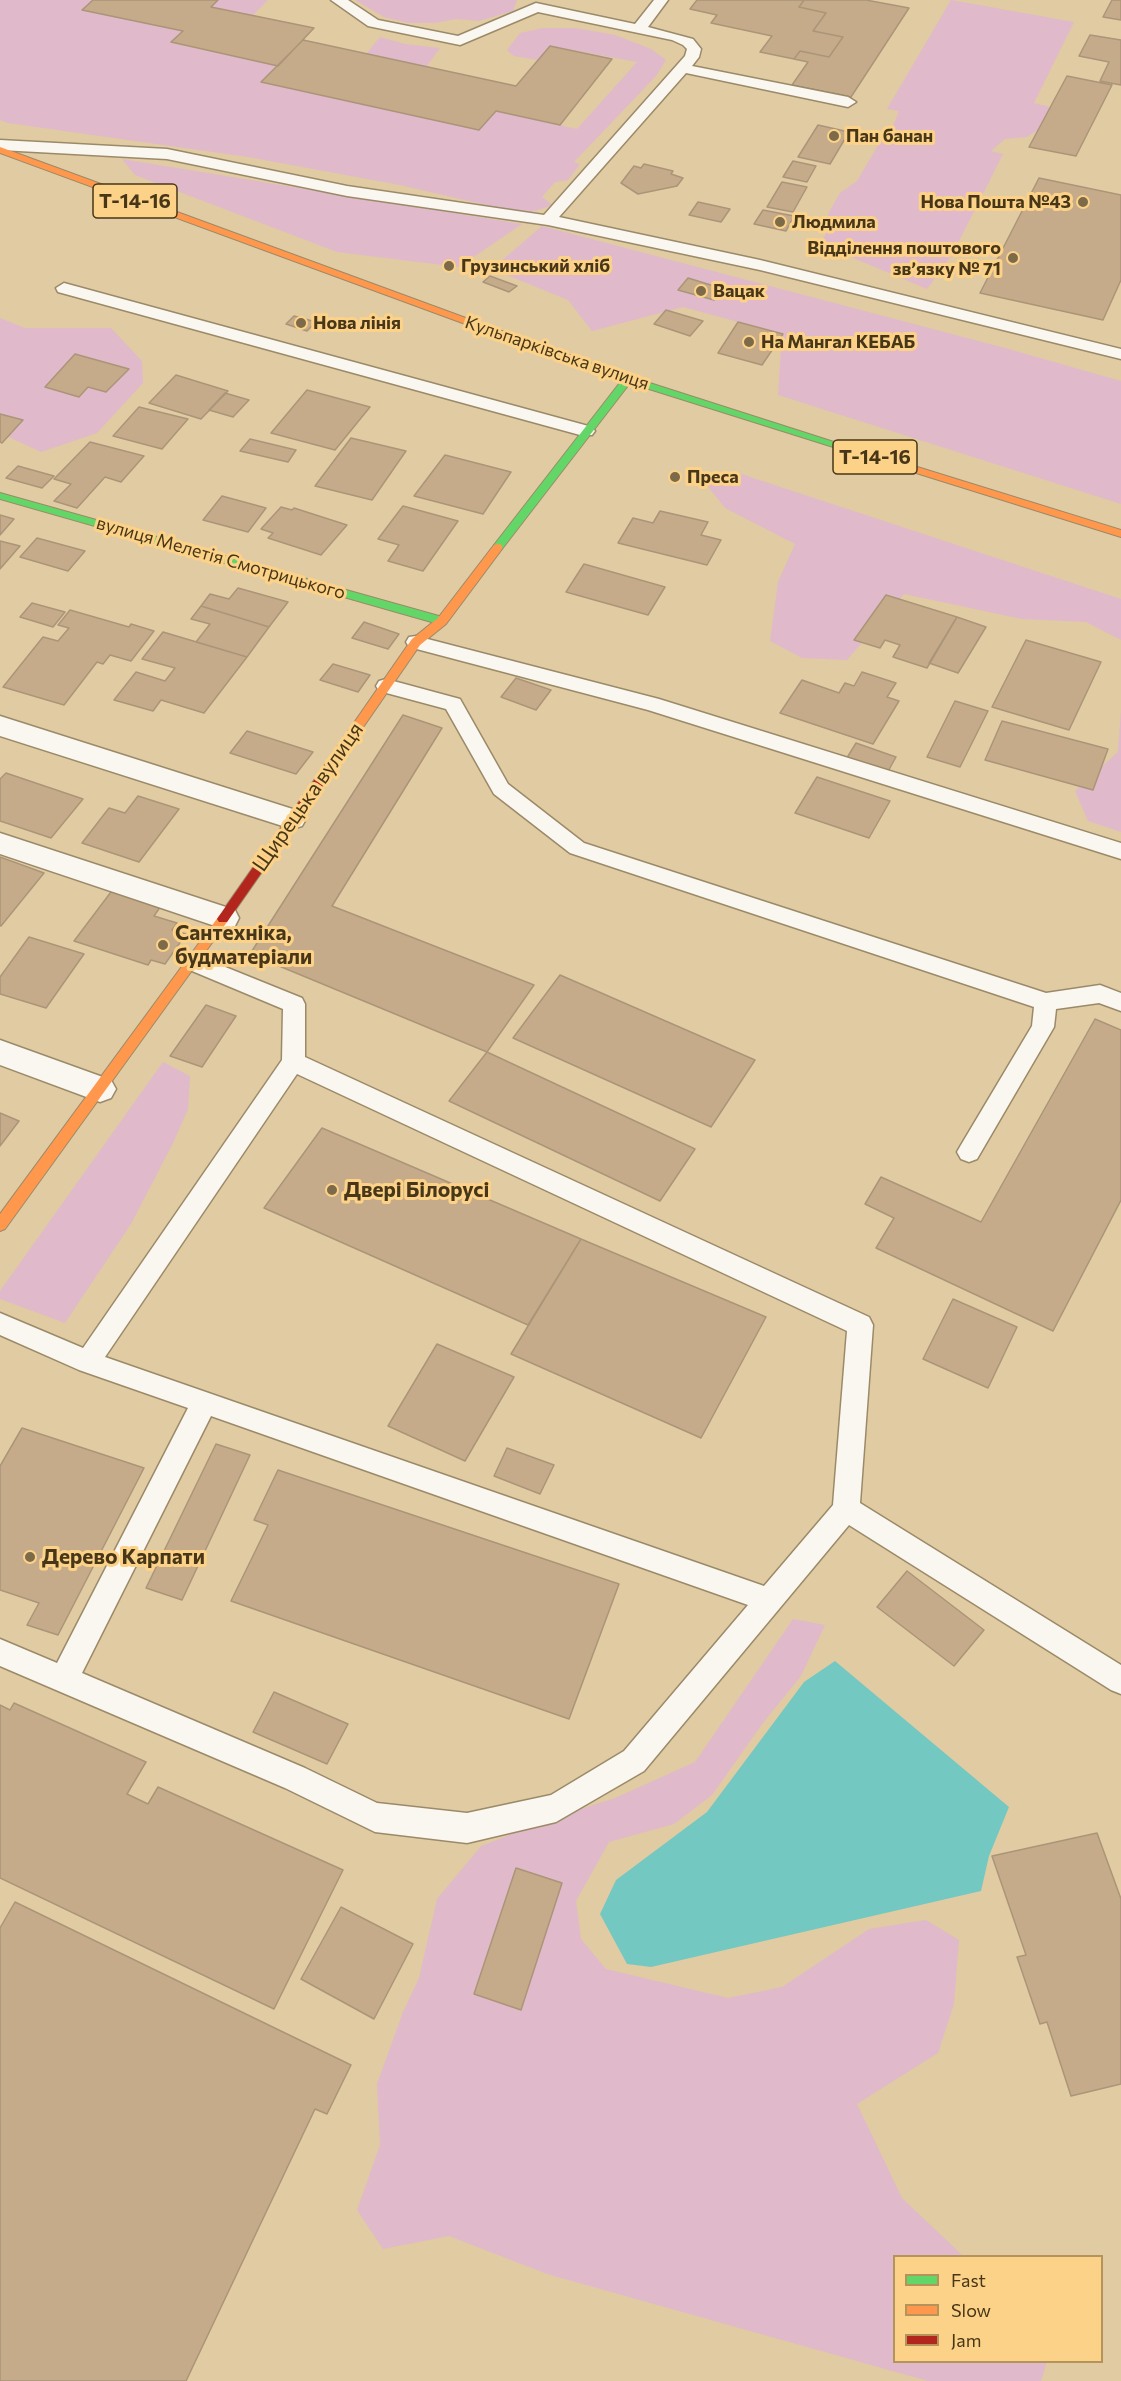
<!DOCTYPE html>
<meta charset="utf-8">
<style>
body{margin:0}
#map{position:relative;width:1121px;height:2381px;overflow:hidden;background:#e1cba3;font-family:Commissioner,sans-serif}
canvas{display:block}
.legend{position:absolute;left:893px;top:2255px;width:210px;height:108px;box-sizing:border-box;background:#fcd288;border:2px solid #b4945b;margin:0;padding:8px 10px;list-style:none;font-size:18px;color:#473617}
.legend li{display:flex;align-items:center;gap:12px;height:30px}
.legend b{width:30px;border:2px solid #b4945b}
</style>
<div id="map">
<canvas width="1121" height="2381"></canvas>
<ul class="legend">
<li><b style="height:8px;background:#63d668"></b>Fast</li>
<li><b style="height:8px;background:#ff974d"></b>Slow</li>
<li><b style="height:8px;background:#b3261e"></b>Jam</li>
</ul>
</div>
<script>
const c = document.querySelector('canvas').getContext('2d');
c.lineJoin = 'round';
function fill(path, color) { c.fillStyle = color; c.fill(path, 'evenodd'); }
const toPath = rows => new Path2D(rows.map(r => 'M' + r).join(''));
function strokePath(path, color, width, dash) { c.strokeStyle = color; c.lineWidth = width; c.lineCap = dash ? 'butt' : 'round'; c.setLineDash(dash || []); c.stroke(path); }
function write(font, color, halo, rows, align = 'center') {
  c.font = font + ' Commissioner,sans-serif'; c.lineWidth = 6; c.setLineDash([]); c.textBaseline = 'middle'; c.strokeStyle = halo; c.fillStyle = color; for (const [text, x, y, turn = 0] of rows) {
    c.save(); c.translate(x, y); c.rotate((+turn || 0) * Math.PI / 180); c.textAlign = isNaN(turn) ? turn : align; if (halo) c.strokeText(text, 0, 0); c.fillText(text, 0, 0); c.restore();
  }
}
const green = toPath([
 [0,0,93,0,83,10,183,31,172,43,278,66,262,82,479,130,496,111,577,129,637,62,550,46,538,60,514,56,507,50,520,33,543,28,576,28,615,35,651,49,666,60,656,76,574,162,580,164,568,180,555,182,542,197,553,205,525,214,400,185,248,157,8,123,0,120],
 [218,0,268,0,252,16,211,7],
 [355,0,517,0,513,11,479,21,456,19,434,23,408,23,384,17],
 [951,0,1074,22,1034,103,1054,108,1048,124,1027,137,1005,139,991,151,1003,154,952,255,927,289,820,244,829,229,828,214,840,193,857,181,887,130,891,131,899,111,887,109],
 [380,37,405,44,440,48,426,67,366,54],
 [122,159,373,200,522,224,459,267,337,252,135,175],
 [542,226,1005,348,1121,381,1121,504,778,395,782,334,683,307,592,331,568,300,492,269],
 [0,318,25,328,111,328,142,361,143,383,97,433,41,452,0,433],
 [741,474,1121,599,1121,640,1086,622,1022,619,904,594,847,660,802,658,770,641,778,582,795,544,725,508,699,475],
 [1121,710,1121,832,1088,821,1075,791,1118,752],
 [163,1062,190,1076,188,1109,173,1143,131,1224,65,1323,0,1299,0,1291],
 [793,1619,825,1625,801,1676,763,1723,712,1795,674,1824,609,1842,576,1901,581,1939,606,1969,728,1998,782,1987,869,1929,926,1920,959,1940,954,2004,938,2053,857,2104,902,2198,963,2256,894,2256,894,2362,1047,2362,1041,2381,928,2381,547,2274,449,2236,383,2249,357,2210,380,2145,377,2084,403,2012,419,1978,437,1899,481,1846,553,1818,615,1798,695,1762]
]);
const water = toPath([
 [835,1661,1009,1807,989,1856,981,1891,651,1967,627,1964,600,1914,616,1880,707,1812,804,1682]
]);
const building = toPath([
 [93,0,218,0,211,7,314,28,278,66,171,42,183,31,82,10,93,0],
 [697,0,804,0,799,7,826,13,813,31,843,37,829,57,800,51,794,59,760,52,772,36,711,23,717,15,690,9,697,0],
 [804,0,866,0,909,8,851,97,792,85,808,62,794,59,800,51,829,57,843,37,813,31,826,13,799,7,804,0],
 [1112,0,1121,0,1121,20,1103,17,1112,0],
 [1090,35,1121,40,1121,85,1100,81,1109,62,1079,56,1090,35],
 [303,40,516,86,550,46,612,59,560,125,496,111,479,130,261,82,303,40],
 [1067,76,1112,85,1076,156,1029,147,1067,76],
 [818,125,849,132,830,164,798,157,818,125],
 [793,161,816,166,807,182,783,177,793,161],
 [644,164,673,171,671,174,683,178,677,186,638,194,621,183,634,166,641,168,644,164],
 [1039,178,1121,195,1121,280,1103,320,980,293,1039,178],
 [782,182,807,187,793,212,767,207,782,182],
 [698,202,730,209,721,222,689,215,698,202],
 [763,210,794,216,786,231,754,224,763,210],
 [490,276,517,286,509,292,483,282,490,276],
 [688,278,724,289,714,300,678,290,688,278],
 [666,310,703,321,690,336,654,324,666,310],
 [294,316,316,322,307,331,286,324,294,316],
 [738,322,783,334,762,365,718,353,738,322],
 [75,354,129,369,106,392,88,387,79,397,45,387,75,354],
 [176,375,228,391,201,419,149,403,176,375],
 [307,390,370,407,335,450,271,433,307,390],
 [225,393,249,400,233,417,209,410,225,393],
 [139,407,188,419,162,449,113,436,139,407],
 [0,414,23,420,2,443,0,442,0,414],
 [351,438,406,451,372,500,315,486,351,438],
 [250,439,296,450,288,462,240,451,250,439],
 [90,442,144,456,121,482,105,477,77,508,54,501,71,484,54,479,90,442],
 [445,455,511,472,483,514,414,496,445,455],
 [18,466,54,476,42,488,6,478,18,466],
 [222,496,266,508,248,532,203,520,222,496],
 [403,506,458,521,423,571,388,561,399,545,378,539,403,506],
 [281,507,292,510,294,508,347,525,321,555,268,538,273,533,261,529,281,507],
 [660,511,708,522,701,535,721,540,707,565,618,543,633,518,653,523,660,511],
 [0,515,14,519,0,535,0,515],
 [37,538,85,551,68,571,20,557,37,538],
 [0,541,20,546,0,569,0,541],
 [584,564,665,587,648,615,566,592,584,564],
 [238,588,288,602,269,627,201,606,210,594,229,599,238,588],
 [886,595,957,617,927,668,893,657,900,645,885,640,880,648,854,640,886,595],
 [32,603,65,612,53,627,20,617,32,603],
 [201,606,269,627,247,657,196,642,210,624,191,619,201,606],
 [70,610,129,627,131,624,154,631,131,661,110,655,103,664,97,662,64,705,3,687,43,637,58,641,69,628,58,625,70,610],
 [957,617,986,627,958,673,929,663,957,617],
 [364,622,399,634,388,649,352,638,364,622],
 [163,632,247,657,204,713,161,700,153,711,114,700,136,672,165,681,175,668,142,659,163,632],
 [1026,640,1101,662,1069,730,992,707,1026,640],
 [333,664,370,675,358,692,320,680,333,664],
 [862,672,896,683,887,697,899,701,873,744,780,713,802,680,839,693,845,683,854,686,862,672],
 [516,678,551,690,536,710,501,697,516,678],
 [955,701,988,711,960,767,927,757,955,701],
 [403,715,442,728,332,906,534,985,487,1052,250,954,403,715],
 [1002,721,1108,749,1093,790,985,760,1002,721],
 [247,731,313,752,296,774,230,753,247,731],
 [856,743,896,757,886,775,845,761,856,743],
 [6,773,83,799,51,838,0,821,0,779,6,773],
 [817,777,890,801,869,838,795,813,817,777],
 [138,796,179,809,139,862,82,843,109,808,125,813,138,796],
 [0,857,44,873,1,926,0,926,0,857],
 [117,884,165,900,154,916,177,923,172,930,186,934,165,964,151,960,148,965,74,941,117,884],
 [29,937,84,954,46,1008,0,994,0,977,29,937],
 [560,975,755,1060,711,1127,513,1038,560,975],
 [206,1005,236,1016,202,1067,170,1056,206,1005],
 [1095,1019,1121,1030,1121,1200,1053,1331,876,1248,894,1218,865,1204,881,1177,981,1222,1095,1019],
 [487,1052,695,1149,660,1201,449,1101,487,1052],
 [0,1113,19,1121,0,1146,0,1113],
 [322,1128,581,1239,528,1325,264,1208,322,1128],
 [581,1239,766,1317,701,1438,511,1354,581,1239],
 [953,1299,1017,1327,988,1388,923,1359,953,1299],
 [437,1344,514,1377,465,1461,388,1426,437,1344],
 [22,1428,144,1468,58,1635,27,1625,39,1603,0,1590,0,1466,22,1428],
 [216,1444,250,1455,182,1600,146,1588,216,1444],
 [507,1448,554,1465,540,1494,494,1476,507,1448],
 [278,1470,619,1584,569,1719,231,1601,268,1525,254,1520,278,1470],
 [907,1571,984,1630,954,1666,877,1607,907,1571],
 [274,1692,348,1724,327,1764,253,1732,274,1692],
 [14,1703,146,1762,127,1794,148,1804,158,1787,343,1870,274,2009,0,1878,0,1705,10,1710,14,1703],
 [1097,1833,1121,1899,1121,2084,1071,2096,1047,2022,1040,2024,1017,1957,1026,1955,992,1856,1097,1833],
 [516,1868,562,1883,521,2010,474,1994,516,1868],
 [15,1902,351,2065,327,2114,315,2109,186,2381,0,2381,0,1928,15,1902],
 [341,1907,413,1944,374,2019,301,1979,341,1907]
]);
const lane = toPath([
 [331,0,348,0,378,20,458,36,536,3,635,24,654,0,668,0,648,27,693,39,701,49,699,57,692,66,848,97,856,102,848,107,686,73,559,217,760,260,1121,349,1121,359,760,270,548,225,347,196,167,159,0,150,0,140,167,149,347,186,544,215,685,56,687,49,683,45,672,40,538,12,460,45,368,26,331,0],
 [64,283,592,427,595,431,592,435,580,435,58,292,56,288,64,283],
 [416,636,659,699,1121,843,1121,859,648,710,409,647,406,642,409,637,416,636],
 [386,679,460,699,508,784,584,843,1046,993,1100,985,1121,993,1121,1011,1099,1003,1056,1009,1054,1027,977,1159,969,1162,961,1159,957,1152,961,1145,1032,1026,1034,1007,570,853,494,794,446,709,379,691,376,686,379,681,386,679],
 [193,954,302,998,305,1004,305,1057,869,1317,873,1325,860,1503,1121,1665,1121,1694,1111,1690,849,1525,644,1771,556,1822,467,1843,375,1832,285,1788,0,1666,0,1639,57,1663,188,1408,79,1370,0,1335,0,1313,83,1348,282,1060,283,1009,185,968,182,962,185,956,193,954],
 [297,1074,847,1331,833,1505,764,1586,105,1357,297,1074],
 [211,1416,748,1605,624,1751,551,1795,467,1813,377,1803,305,1768,82,1673,211,1416]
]);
const street = toPath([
 [0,716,302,812,306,819,302,826,292,829,0,736,0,716],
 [0,833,235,910,239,918,235,926,224,929,0,854,0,833],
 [0,1040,111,1080,116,1089,111,1098,100,1102,0,1065,0,1040]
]);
const fast = toPath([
 [468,321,474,321,631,377,890,460,889,462,881,462,630,383,502,549,494,549,494,545,622,380,468,325,468,321],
 [0,493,446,618,447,621,442,625,0,499,0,493]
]);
const slow = toPath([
 [0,147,474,321,476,323,468,325,0,153,0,147],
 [885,457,1121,530,1121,537,881,462,880,460,885,457],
 [498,544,502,545,502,549,446,624,420,645,339,762,331,762,331,756,412,639,438,618,494,545,498,544],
 [223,914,229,919,227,922,5,1229,0,1231,0,1214,219,916,223,914]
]);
const jam = toPath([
 [335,755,339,756,339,762,227,922,219,922,217,919,219,916,331,756,335,755]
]);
const markers = [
 [834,136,6,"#7d6a48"],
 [1083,202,6,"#7d6a48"],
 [780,222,6,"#7d6a48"],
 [1013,258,6,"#7d6a48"],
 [449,266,6,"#7d6a48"],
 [701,291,6,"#7d6a48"],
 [301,323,6,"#7d6a48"],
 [749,342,6,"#7d6a48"],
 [675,477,6,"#7d6a48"],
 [163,945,6,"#7d6a48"],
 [332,1190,6,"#7d6a48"],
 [30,1557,6,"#7d6a48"]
];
const farPoinames = [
 ["Пан банан",846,136],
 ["Нова Пошта №43",1071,202,"right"],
 ["Людмила",792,222],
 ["Відділення поштового",1001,248,"right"],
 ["зв’язку № 71",1001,269,"right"],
 ["Грузинський хліб",461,266],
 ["Вацак",713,291],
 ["Нова лінія",313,323],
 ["На Мангал КЕБАБ",761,342],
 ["Преса",687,477]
];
const farStreetnames = [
 ["Кульпарківська вулиця",557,353,19],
 ["вулиця Мелетія Смотрицького",221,558,16]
];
const shields = [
 [135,201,84],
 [875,457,84]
];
const shieldNames = [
 ["Т-14-16",135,201],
 ["Т-14-16",875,457]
];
const streetNames = [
 ["Щирецька вулиця",308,797,-55]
];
const poiNames = [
 ["Сантехніка,",175,933],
 ["будматеріали",175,957],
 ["Двері Білорусі",344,1190],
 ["Дерево Карпати",42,1557]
];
fill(green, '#e0b9ca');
fill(water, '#73c8c2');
fill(building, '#c6ab8a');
strokePath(building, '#ab9578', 1.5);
strokePath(lane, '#9b8a68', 3);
strokePath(street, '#9b8a68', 3);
strokePath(fast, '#9b8a68', 2);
strokePath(slow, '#9b8a68', 2);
strokePath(jam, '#9b8a68', 2);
fill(lane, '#faf7f1');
fill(street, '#faf7f1');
fill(fast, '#63d668');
fill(slow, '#ff974d');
fill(jam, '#b3261e');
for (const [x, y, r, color] of markers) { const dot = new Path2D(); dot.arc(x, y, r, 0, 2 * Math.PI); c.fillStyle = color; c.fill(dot); strokePath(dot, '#fcd288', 2); }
write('bold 18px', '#473617', '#fcd288', farPoinames, 'left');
write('18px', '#473617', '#fcd288', farStreetnames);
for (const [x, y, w] of shields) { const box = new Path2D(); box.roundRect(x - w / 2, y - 17, w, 34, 4.5); c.fillStyle = '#fcd288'; c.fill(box); strokePath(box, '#473617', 1.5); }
write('bold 20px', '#473617', null, shieldNames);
write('21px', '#473617', '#fcd288', streetNames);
write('bold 21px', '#473617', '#fcd288', poiNames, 'left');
</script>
